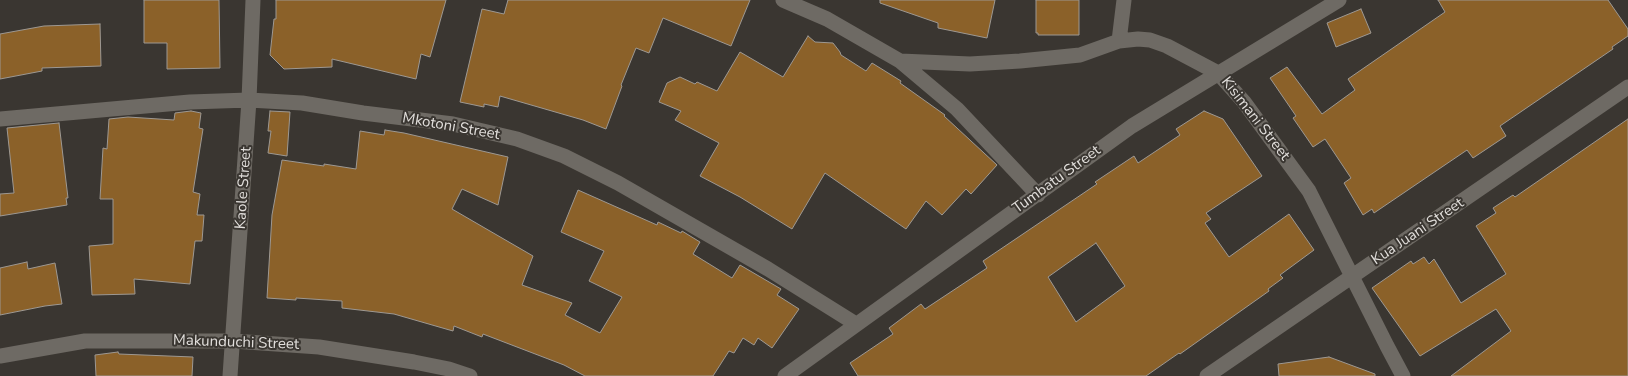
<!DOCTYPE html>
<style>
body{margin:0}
canvas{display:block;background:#3a3631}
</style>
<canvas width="1628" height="376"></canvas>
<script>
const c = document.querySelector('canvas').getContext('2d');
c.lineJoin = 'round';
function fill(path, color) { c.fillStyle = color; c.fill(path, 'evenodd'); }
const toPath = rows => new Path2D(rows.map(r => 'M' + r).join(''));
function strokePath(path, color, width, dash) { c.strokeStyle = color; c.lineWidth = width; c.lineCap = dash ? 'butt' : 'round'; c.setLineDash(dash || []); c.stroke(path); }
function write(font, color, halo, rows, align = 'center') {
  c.font = font + ' "Nunito Sans",sans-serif'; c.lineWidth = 4; c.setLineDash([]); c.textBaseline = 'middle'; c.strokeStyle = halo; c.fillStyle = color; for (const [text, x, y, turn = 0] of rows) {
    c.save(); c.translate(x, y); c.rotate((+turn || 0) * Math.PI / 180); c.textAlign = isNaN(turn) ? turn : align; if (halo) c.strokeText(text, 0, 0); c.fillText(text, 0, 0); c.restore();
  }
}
const building = toPath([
 [144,0,219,0,220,68,167,69,167,43,144,43,144,0],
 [276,0,446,0,430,57,421,54,416,79,332,59,332,67,284,69,270,55,274,19,276,19,276,0],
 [508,0,750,0,731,46,663,18,649,53,636,48,621,85,622,86,606,129,583,120,500,96,498,107,484,104,484,107,460,102,482,9,504,14,508,0],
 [880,0,995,0,987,38,938,28,938,23,880,3,880,0],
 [1036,0,1079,0,1079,35,1038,35,1038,33,1036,33,1036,0],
 [1438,0,1608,0,1628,29,1628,36,1612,47,1613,49,1500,126,1506,136,1473,158,1467,150,1374,213,1372,209,1363,215,1344,183,1351,178,1325,139,1313,147,1293,118,1296,116,1270,78,1287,67,1322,114,1355,90,1348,79,1445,12,1438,0],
 [1361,9,1371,33,1336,47,1327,23,1361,9],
 [100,24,101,66,42,68,42,71,0,79,0,34,44,26,100,24],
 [808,36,815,42,833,43,840,52,841,55,866,71,872,63,901,81,900,83,945,115,944,116,997,165,971,194,966,189,942,215,926,201,906,229,825,173,792,229,740,197,700,176,719,143,675,120,681,111,659,102,667,83,680,77,695,84,697,82,717,91,740,52,783,77,808,36],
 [191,111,201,113,199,128,203,129,193,192,200,194,197,215,204,215,202,241,195,241,190,284,134,279,135,294,92,295,89,246,113,244,113,199,100,199,103,148,107,149,109,119,128,117,174,120,175,113,191,111],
 [270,111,290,112,287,156,268,153,271,131,268,131,270,111],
 [1204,111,1223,119,1262,176,1206,213,1211,219,1205,223,1229,257,1289,214,1314,250,1280,275,1283,278,1268,289,1269,291,1180,354,1179,353,1146,376,858,376,850,363,893,334,889,328,921,304,925,309,987,268,983,261,1097,184,1095,182,1134,156,1138,163,1180,135,1176,129,1204,111],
 [1096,243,1125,286,1076,322,1048,277,1096,243],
 [1628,119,1628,376,1451,376,1511,331,1496,309,1420,356,1372,288,1411,261,1413,264,1424,257,1429,264,1434,259,1461,303,1506,274,1476,226,1496,213,1493,208,1513,195,1515,197,1628,119],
 [59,123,68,198,66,198,67,205,0,216,0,194,14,193,7,128,59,123],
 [385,130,404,133,508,157,498,205,462,189,452,209,533,256,522,285,572,303,565,315,600,333,622,297,589,281,604,251,561,232,578,190,657,225,658,222,681,233,682,231,700,242,693,254,732,278,740,265,781,289,777,295,799,309,772,348,758,338,754,345,743,338,734,353,729,351,713,376,585,376,564,365,483,334,482,337,454,326,453,331,394,314,342,308,342,301,296,298,296,300,267,298,272,215,282,160,324,166,324,164,356,169,360,131,384,135,385,130],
 [27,262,28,269,55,263,62,304,45,306,0,315,0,268,27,262],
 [118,352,119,354,193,357,192,376,96,376,95,355,118,352],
 [1329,357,1375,374,1375,376,1279,376,1278,364,1329,357]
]);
const street = toPath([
 [783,0,827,19,900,61,957,109,1038,195],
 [1119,41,1124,0],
 [900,61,970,64,1020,61,1080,55,1119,41,1138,39,1150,40,1167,46,1218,73,1244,102,1309,191,1387,346,1403,376],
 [0,119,190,102,249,100,302,103,363,113,453,124,517,139,564,156,618,183,768,269,856,324],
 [0,356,85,341,233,341,319,347,414,362,449,369,470,376],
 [230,376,249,100,253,0],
 [785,376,1132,126,1339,0],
 [1207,376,1628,87]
]);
const streetNames = [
 ["Kisimani Street",1255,119,52],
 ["Mkotoni Street",451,127,10],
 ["Tumbatu Street",1057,180,-36],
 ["Kaole Street",244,188,-86],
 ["Kua Juani Street",1418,232,-34],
 ["Makunduchi Street",236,343,2]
];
fill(building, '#8b6129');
strokePath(building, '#9d9892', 1);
strokePath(street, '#6e6a64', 15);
write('15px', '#e2dfdc', '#3a3631', streetNames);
</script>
